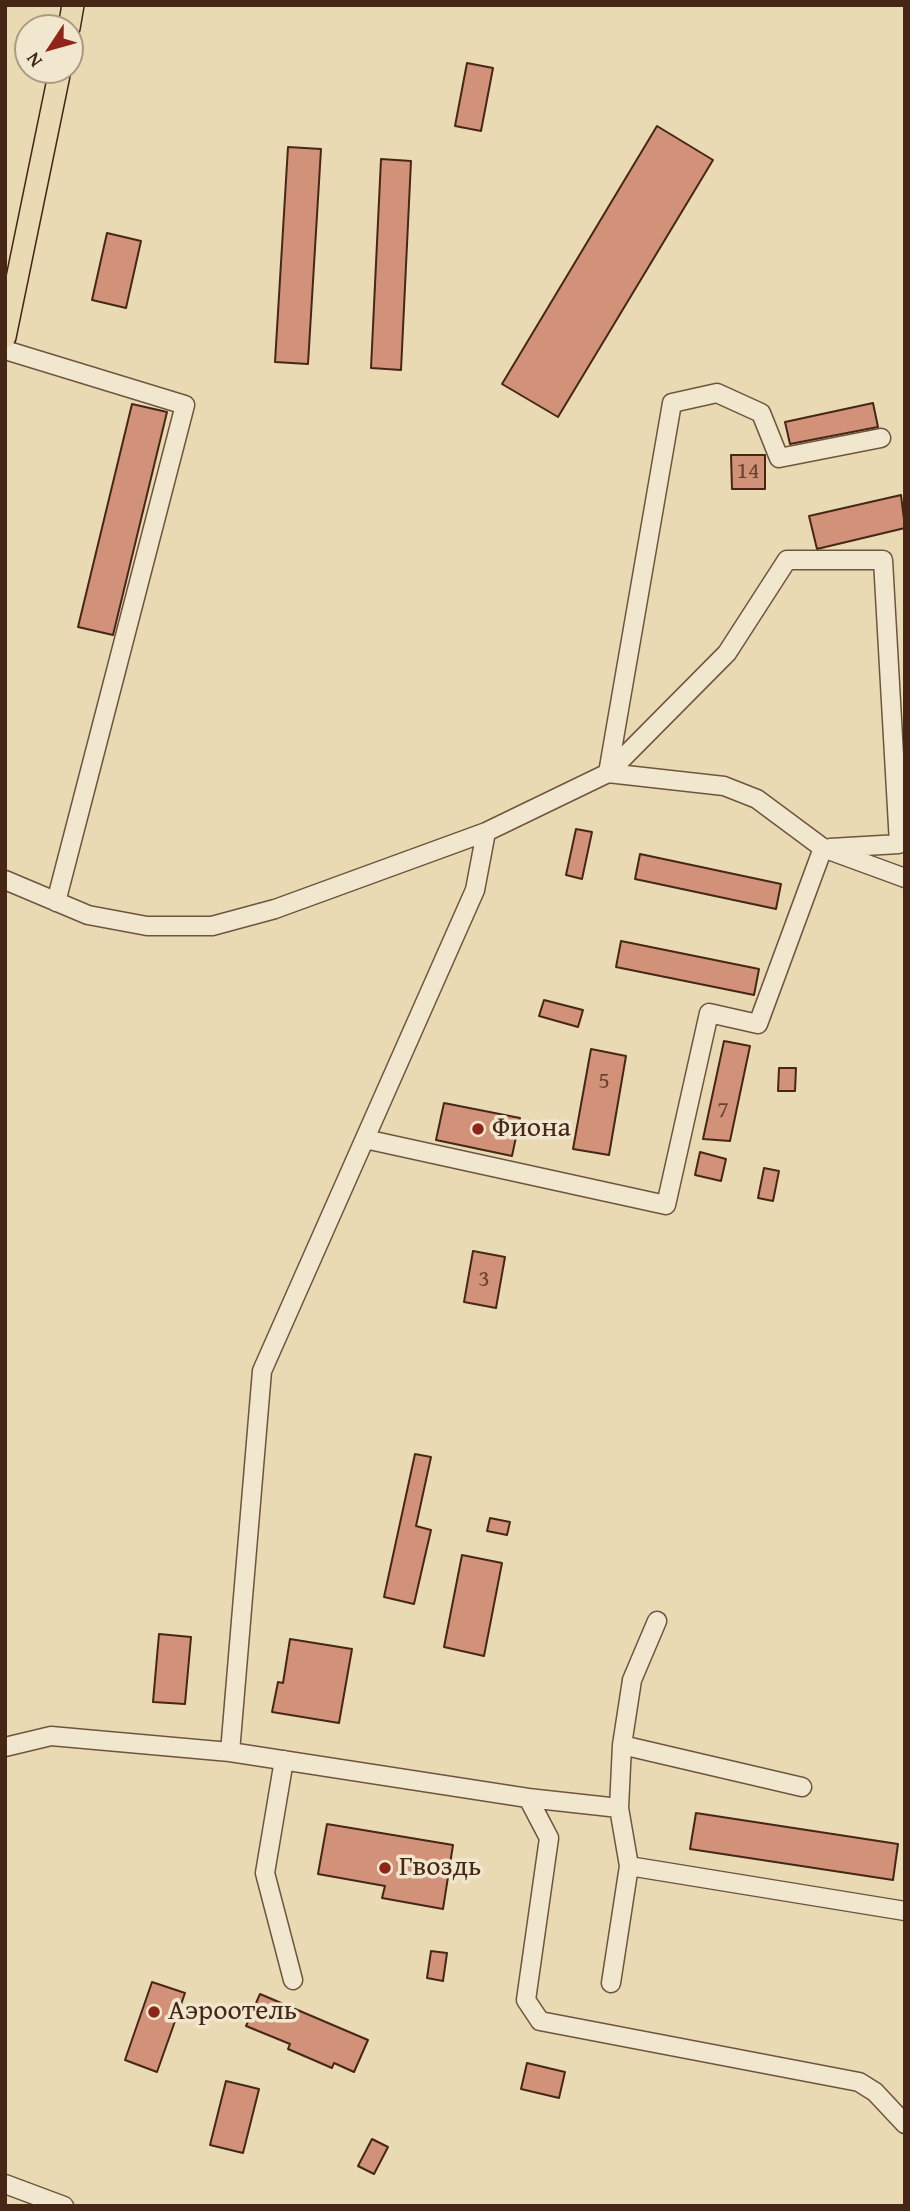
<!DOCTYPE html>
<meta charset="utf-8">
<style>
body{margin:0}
#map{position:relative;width:910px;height:2211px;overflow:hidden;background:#e9dab4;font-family:"Gentium Book Plus",serif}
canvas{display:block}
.frame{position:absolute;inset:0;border:7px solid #462716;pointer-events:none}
.north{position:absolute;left:14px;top:14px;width:70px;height:70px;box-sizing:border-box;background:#f1e7ce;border:2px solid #ad9a84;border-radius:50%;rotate:234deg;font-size:19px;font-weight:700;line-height:28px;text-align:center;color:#462716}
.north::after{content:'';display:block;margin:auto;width:24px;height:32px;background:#8f2418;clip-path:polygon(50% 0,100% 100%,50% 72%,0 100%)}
</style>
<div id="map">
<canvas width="910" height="2211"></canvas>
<div class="frame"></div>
<div class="north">N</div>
</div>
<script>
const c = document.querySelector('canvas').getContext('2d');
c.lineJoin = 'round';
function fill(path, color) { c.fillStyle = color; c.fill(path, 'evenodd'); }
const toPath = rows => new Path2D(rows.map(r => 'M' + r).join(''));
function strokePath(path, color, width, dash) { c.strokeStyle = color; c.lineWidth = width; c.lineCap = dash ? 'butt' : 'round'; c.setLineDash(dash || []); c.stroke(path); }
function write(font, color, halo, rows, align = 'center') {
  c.font = font + ' "Gentium Book Plus",serif'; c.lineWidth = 7; c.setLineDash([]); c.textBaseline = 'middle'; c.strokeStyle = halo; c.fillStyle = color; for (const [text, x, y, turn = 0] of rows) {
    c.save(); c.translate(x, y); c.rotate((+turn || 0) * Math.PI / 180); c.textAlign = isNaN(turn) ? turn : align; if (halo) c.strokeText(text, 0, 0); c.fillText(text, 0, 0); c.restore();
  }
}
const building = toPath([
 [467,63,493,68,481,131,455,126,467,63],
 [657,126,713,160,558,417,502,384,657,126],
 [288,147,321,149,308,364,275,362,288,147],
 [381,159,411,161,401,370,371,368,381,159],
 [107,233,141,241,126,308,92,300,107,233],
 [873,403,878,427,790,444,785,422,873,403],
 [132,404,167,412,113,635,78,627,132,404],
 [731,455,765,455,765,489,732,489,731,455],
 [901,495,905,528,817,549,809,516,901,495],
 [576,829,592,832,582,879,566,875,576,829],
 [640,854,781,884,776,909,635,879,640,854],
 [621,941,759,969,754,995,616,967,621,941],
 [544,1000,583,1010,578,1027,539,1016,544,1000],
 [724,1041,750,1046,730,1141,703,1139,724,1041],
 [591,1049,626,1056,609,1155,573,1149,591,1049],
 [779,1068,796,1068,795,1091,778,1091,779,1068],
 [444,1103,520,1118,512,1156,436,1140,444,1103],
 [700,1152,726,1159,721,1181,695,1175,700,1152],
 [764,1168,779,1171,773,1201,758,1198,764,1168],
 [473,1251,505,1257,496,1308,464,1302,473,1251],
 [415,1454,431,1457,416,1526,431,1530,414,1604,384,1597,415,1454],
 [490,1518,510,1522,507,1535,487,1531,490,1518],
 [462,1555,502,1563,484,1656,444,1647,462,1555],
 [159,1634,191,1637,185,1704,153,1702,159,1634],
 [290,1639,352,1649,339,1723,272,1712,278,1682,283,1683,290,1639],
 [696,1813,898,1844,893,1880,690,1849,696,1813],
 [327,1824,453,1845,443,1909,382,1898,385,1886,318,1874,327,1824],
 [431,1951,447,1953,443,1981,427,1978,431,1951],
 [152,1982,185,1993,157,2072,125,2060,152,1982],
 [260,1994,368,2040,354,2072,334,2063,332,2068,288,2049,290,2044,246,2026,260,1994],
 [527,2063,565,2072,559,2098,521,2089,527,2063],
 [226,2081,259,2089,243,2153,210,2145,226,2081],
 [372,2139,388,2147,374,2174,358,2166,372,2139]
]);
const minor = toPath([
 [5,350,185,405,56,902],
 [608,773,727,653,787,560,883,560,899,844,830,848],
 [608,773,672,403,717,393,761,413,779,458,881,438],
 [5,880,88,915,147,926,212,926,275,909,486,832,608,773,724,786,757,799,823,848,905,878],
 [365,1139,666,1205,709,1013,758,1024,823,848],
 [622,1745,802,1787],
 [5,1747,51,1736,230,1752,528,1798,549,1838,526,2000,540,2021,859,2082,875,2092,905,2124],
 [230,1752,262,1371,475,890,486,832],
 [284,1760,265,1873,293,1980],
 [528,1798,619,1808,622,1745,632,1680,657,1621],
 [629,1866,905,1911],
 [611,1983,629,1866,619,1808],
 [5,2184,64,2206]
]);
const major = toPath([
 [69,28,73,5],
 [5,337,60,70]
]);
const markers = [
 [478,1129,7,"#8f2418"],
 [385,1868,7,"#8f2418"],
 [154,2012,7,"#8f2418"]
];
const numberNames = [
 ["14",748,472],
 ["5",604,1082],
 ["7",723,1111],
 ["3",484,1280]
];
const poiNames = [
 ["Фиона",492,1129],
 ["Гвоздь",399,1868],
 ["Аэроотель",168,2012]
];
fill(building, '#d19279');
strokePath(building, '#462716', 2);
strokePath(minor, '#6f543e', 21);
strokePath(major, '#462716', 24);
strokePath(minor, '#f1e7ce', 18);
strokePath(major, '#e9dab4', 21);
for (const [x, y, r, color] of markers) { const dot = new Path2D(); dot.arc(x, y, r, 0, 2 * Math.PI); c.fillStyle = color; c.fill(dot); strokePath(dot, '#f1e7ce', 2.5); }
write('24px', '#69422f', null, numberNames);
write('28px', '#462716', '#f1e7ce', poiNames, 'left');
</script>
